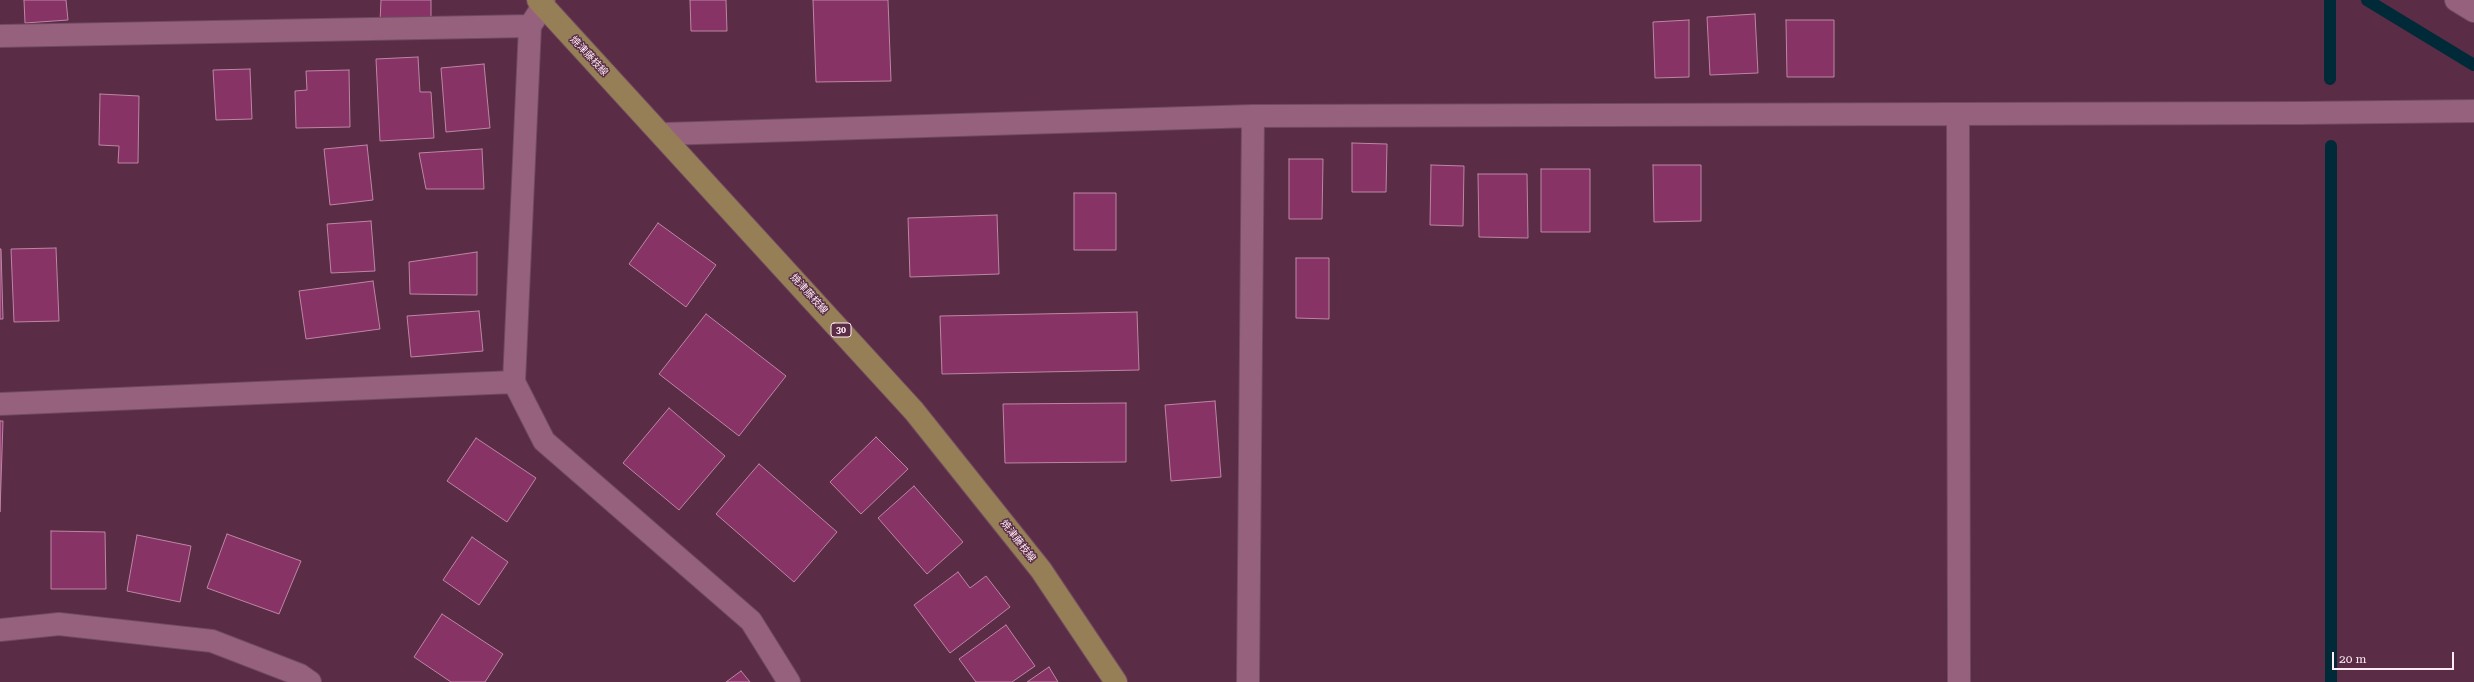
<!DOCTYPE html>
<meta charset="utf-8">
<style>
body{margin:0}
#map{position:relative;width:2474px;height:682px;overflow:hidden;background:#5a2c46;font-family:"Roboto Serif",serif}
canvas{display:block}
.scale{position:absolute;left:2332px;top:652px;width:122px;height:18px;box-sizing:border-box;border:2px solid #feebf4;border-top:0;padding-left:5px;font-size:12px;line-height:14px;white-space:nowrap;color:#feebf4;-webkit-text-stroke:3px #5a2c46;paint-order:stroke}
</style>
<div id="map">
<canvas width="2474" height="682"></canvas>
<div class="scale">20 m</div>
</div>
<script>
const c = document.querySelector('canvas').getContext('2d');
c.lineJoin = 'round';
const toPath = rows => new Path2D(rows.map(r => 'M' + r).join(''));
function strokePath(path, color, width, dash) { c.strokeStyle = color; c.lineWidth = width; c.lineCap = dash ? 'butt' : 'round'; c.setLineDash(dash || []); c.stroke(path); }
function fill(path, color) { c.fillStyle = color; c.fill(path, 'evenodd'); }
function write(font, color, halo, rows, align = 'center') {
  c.font = font + ' "Roboto Serif","Noto Sans JP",serif'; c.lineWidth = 3; c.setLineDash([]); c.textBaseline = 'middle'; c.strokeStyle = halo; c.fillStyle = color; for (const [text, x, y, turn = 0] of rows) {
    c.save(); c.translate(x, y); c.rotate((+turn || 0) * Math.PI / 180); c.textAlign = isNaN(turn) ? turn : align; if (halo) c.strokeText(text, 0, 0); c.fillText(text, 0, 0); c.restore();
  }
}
const stream = toPath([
 [2330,0,2330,79],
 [2367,0,2474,65],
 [2331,146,2331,682]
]);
const building = toPath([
 [24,0,66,0,68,20,25,23,24,0],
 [381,0,431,0,431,22,380,22,381,0],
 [690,0,726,0,727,31,691,31,690,0],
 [813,0,888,0,891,81,816,82,813,0],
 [1755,14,1758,73,1710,75,1707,17,1755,14],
 [1689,20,1689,77,1655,78,1653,22,1689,20],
 [1786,20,1834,20,1834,77,1787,77,1786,20],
 [418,57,420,92,431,92,434,138,380,141,376,59,418,57],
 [484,64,490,128,446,132,441,68,484,64],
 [250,69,252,119,216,120,213,70,250,69],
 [349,70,350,127,296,128,295,91,307,90,306,71,349,70],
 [100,94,139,96,138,163,118,163,119,146,99,145,100,94],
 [1352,143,1387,144,1386,192,1352,192,1352,143],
 [367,145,373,200,330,205,324,149,367,145],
 [482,149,484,189,426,189,419,153,482,149],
 [1289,159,1323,159,1322,219,1289,219,1289,159],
 [1431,165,1464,166,1463,226,1430,225,1431,165],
 [1653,165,1701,165,1701,221,1654,222,1653,165],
 [1541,169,1590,169,1590,232,1541,232,1541,169],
 [1478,174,1527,174,1528,238,1479,237,1478,174],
 [1074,193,1116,193,1116,250,1074,250,1074,193],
 [997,215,999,274,910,277,908,218,997,215],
 [371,221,375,271,331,273,327,224,371,221],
 [658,223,716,265,686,307,629,264,658,223],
 [56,248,59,321,14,322,11,249,56,248],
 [0,249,1,249,3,319,0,319,0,249],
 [477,252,477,295,410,294,409,262,477,252],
 [1296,258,1329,258,1329,319,1296,318,1296,258],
 [373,281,380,329,306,339,299,291,373,281],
 [479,311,483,351,411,357,407,316,479,311],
 [1137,312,1139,370,942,374,940,316,1137,312],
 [706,314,786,376,739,436,659,374,706,314],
 [1215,401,1221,477,1171,481,1165,405,1215,401],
 [1126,403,1126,462,1005,463,1003,404,1126,403],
 [669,408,725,456,679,510,623,463,669,408],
 [0,421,3,421,0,512,0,421],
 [876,437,908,469,861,514,830,482,876,437],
 [476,438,536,478,507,522,447,481,476,438],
 [759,464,837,532,794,582,716,514,759,464],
 [914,486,963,542,927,574,878,518,914,486],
 [51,531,105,532,106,589,51,589,51,531],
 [227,534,301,561,279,614,207,588,227,534],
 [137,535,191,546,180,602,127,591,137,535],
 [472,537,508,562,479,605,443,580,472,537],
 [958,572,970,588,986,576,1010,607,950,653,914,605,958,572],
 [442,614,503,654,485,682,451,682,414,657,442,614],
 [1006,625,1035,666,1012,682,976,682,959,659,1006,625],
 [1049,667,1058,682,1027,682,1049,667],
 [741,671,750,682,726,682,741,671]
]);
const street = toPath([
 [544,0,543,6,530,26,514,382,544,441,751,621,789,682],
 [2456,0,2474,11],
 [0,36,530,26],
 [1958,114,1959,682],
 [664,134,1253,116,2301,113,2474,111],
 [0,404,514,382],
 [0,630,59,624,212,641,300,675,310,682],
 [1248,682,1253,116]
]);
const primary = toPath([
 [538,0,914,411,1041,570,1116,682]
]);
const shields = [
 [841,330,20]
];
const shieldNames = [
 ["30",841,330]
];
const streetNames = [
 ["焼津藤枝線",589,56,47],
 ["焼津藤枝線",809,294,48],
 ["焼津藤枝線",1018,541,52]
];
strokePath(stream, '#002a38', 12);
fill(building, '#836');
strokePath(building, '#bd86a3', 1);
strokePath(street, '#704a60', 24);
strokePath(primary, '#704a60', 24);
strokePath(street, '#95617d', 22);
strokePath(primary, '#967e57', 22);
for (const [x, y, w] of shields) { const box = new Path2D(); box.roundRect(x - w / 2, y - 7, w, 14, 3); c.fillStyle = '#5a2c46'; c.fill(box); strokePath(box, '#feebf4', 1); }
write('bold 9px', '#feebf4', null, shieldNames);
write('10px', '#feebf4', '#5a2c46', streetNames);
</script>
